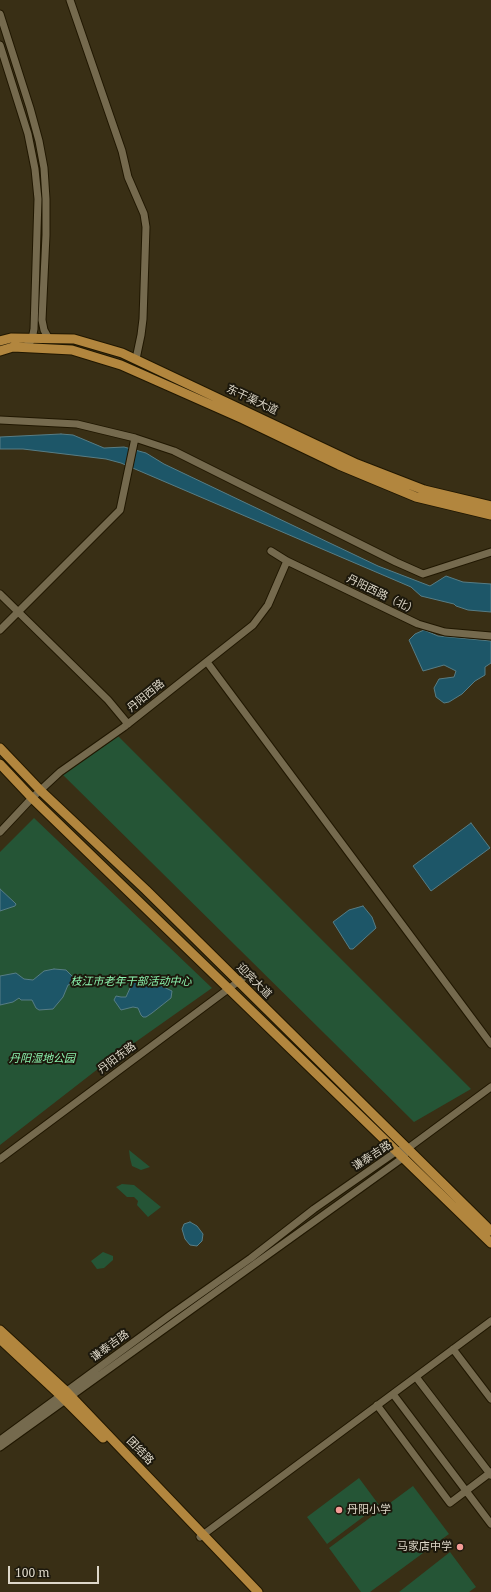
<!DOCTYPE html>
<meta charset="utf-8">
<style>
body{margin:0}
#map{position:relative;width:491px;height:1592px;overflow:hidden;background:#392f15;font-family:"Noto Serif",serif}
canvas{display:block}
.scale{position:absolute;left:8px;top:1566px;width:91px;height:18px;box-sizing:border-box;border:2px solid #ded8c9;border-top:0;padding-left:5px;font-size:12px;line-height:14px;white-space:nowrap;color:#ded8c9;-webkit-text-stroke:3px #1c180c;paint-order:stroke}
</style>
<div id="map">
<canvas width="491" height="1592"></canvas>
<div class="scale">100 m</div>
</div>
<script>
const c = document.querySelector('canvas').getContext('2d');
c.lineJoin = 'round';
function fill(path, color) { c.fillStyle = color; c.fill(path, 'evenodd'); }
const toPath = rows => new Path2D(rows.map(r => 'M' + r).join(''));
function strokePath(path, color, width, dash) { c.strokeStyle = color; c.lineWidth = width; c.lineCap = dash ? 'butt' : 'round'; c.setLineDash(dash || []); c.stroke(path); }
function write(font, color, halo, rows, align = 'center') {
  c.font = font + ' "Noto Serif","Noto Sans SC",serif'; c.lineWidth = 4; c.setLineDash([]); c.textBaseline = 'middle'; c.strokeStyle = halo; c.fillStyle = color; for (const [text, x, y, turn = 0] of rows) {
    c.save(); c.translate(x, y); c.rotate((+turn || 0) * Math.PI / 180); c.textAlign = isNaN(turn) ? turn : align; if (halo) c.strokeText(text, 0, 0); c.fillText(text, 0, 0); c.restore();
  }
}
const green = toPath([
 [118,736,471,1089,414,1122,63,775],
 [34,818,212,988,103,1065,0,1145,0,852],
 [129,1150,150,1167,141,1170,132,1166,130,1158],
 [122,1184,134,1185,161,1207,148,1217,137,1205,138,1201,134,1197,127,1197,116,1187],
 [103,1252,113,1256,113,1260,104,1268,97,1269,91,1261],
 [359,1478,379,1505,327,1544,307,1517],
 [413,1486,449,1534,370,1592,361,1592,329,1548],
 [450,1552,476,1587,469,1592,399,1592]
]);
const water = toPath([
 [61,434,73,435,104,448,124,447,146,453,164,464,378,566,430,586,446,576,463,582,491,584,491,612,468,610,456,606,454,604,421,596,411,587,121,463,106,459,23,449,0,449,0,437,61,434],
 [424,630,438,636,491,641,491,663,485,667,485,675,475,681,462,694,449,702,444,703,436,697,434,688,439,679,454,677,456,671,444,665,423,671,409,640,415,634,424,630],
 [471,823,490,848,431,891,413,866,471,823],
 [0,889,14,902,16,904,15,906,0,911,0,889],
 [363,906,372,917,376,928,353,949,350,949,333,922,349,910,363,906],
 [54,969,66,970,76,980,75,983,68,985,63,997,53,1009,39,1010,36,1008,32,1000,21,1000,19,998,13,1002,0,1005,0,976,16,973,24,979,33,980,44,971,54,969],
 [136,975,141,976,172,991,171,998,152,1013,146,1017,143,1017,141,1015,138,1008,133,1007,121,1010,114,1000,116,996,121,997,126,997,136,975],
 [190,1222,197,1226,203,1234,202,1241,197,1246,190,1245,185,1239,182,1229,184,1224,190,1222]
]);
const minor = toPath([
 [70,0,122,151,128,177,144,214,146,227,143,319,141,335,136,359],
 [0,14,30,108,39,141,44,168,46,199,46,235,42,320,44,330,49,339],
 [0,45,28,134,35,169,38,199,34,329,32,339,29,344,22,348],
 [0,420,77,424,135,438,174,451,396,562,423,574,491,552],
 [271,551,287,561,418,624,445,632,491,636],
 [0,594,108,700,128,724],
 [0,630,120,510,135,438],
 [207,662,491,1044],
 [0,832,32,798,60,772,124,727,253,625,268,605,287,561],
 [0,1159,247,975],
 [453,1349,491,1399],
 [416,1377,491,1475],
 [393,1394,491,1524],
 [377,1405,450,1503,491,1472],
 [0,1440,169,1316,251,1258,314,1209,397,1151,407,1149,491,1087],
 [0,1447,404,1157,405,1154],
 [200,1537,491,1321]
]);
const major = toPath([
 [0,341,11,338,74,339,122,353,357,464,424,490,491,506],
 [0,351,13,347,72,350,121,365,243,419,339,465,416,497,491,515],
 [0,748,41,791,146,890,491,1231],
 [0,764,32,798,491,1243],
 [0,1330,66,1391,258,1592],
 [0,1339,61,1396,103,1438]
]);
const markers = [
 [339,1510,4,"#f59b96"],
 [460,1547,4,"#f59b96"]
];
const streetNames = [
 ["东干渠大道",252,400,25],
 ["丹阳西路（北）",382,595,26],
 ["丹阳西路",146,696,-39],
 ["迎宾大道",254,981,45],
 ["丹阳东路",117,1058,-37],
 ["谦泰吉路",372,1156,-33],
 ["谦泰吉路",110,1346,-36],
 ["团结路",140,1451,46]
];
const parkNames = [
 ["枝江市老年干部活动中心",131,982],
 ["丹阳湿地公园",42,1059]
];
const poiNames = [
 ["丹阳小学",347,1510],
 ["马家店中学",452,1547,"right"]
];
fill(green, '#255536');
fill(water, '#1d5668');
strokePath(water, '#577d85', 1);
strokePath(minor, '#201700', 9);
strokePath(major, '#201700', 11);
strokePath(minor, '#756a4e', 7);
strokePath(major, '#b2863e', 9);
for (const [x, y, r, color] of markers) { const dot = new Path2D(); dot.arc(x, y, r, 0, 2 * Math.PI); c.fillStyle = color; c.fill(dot); strokePath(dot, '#1c180c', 1.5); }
write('11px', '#ded8c9', '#1c180c', streetNames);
write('italic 11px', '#8cf5af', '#1c180c', parkNames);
write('11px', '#ded8c9', '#1c180c', poiNames, 'left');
</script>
